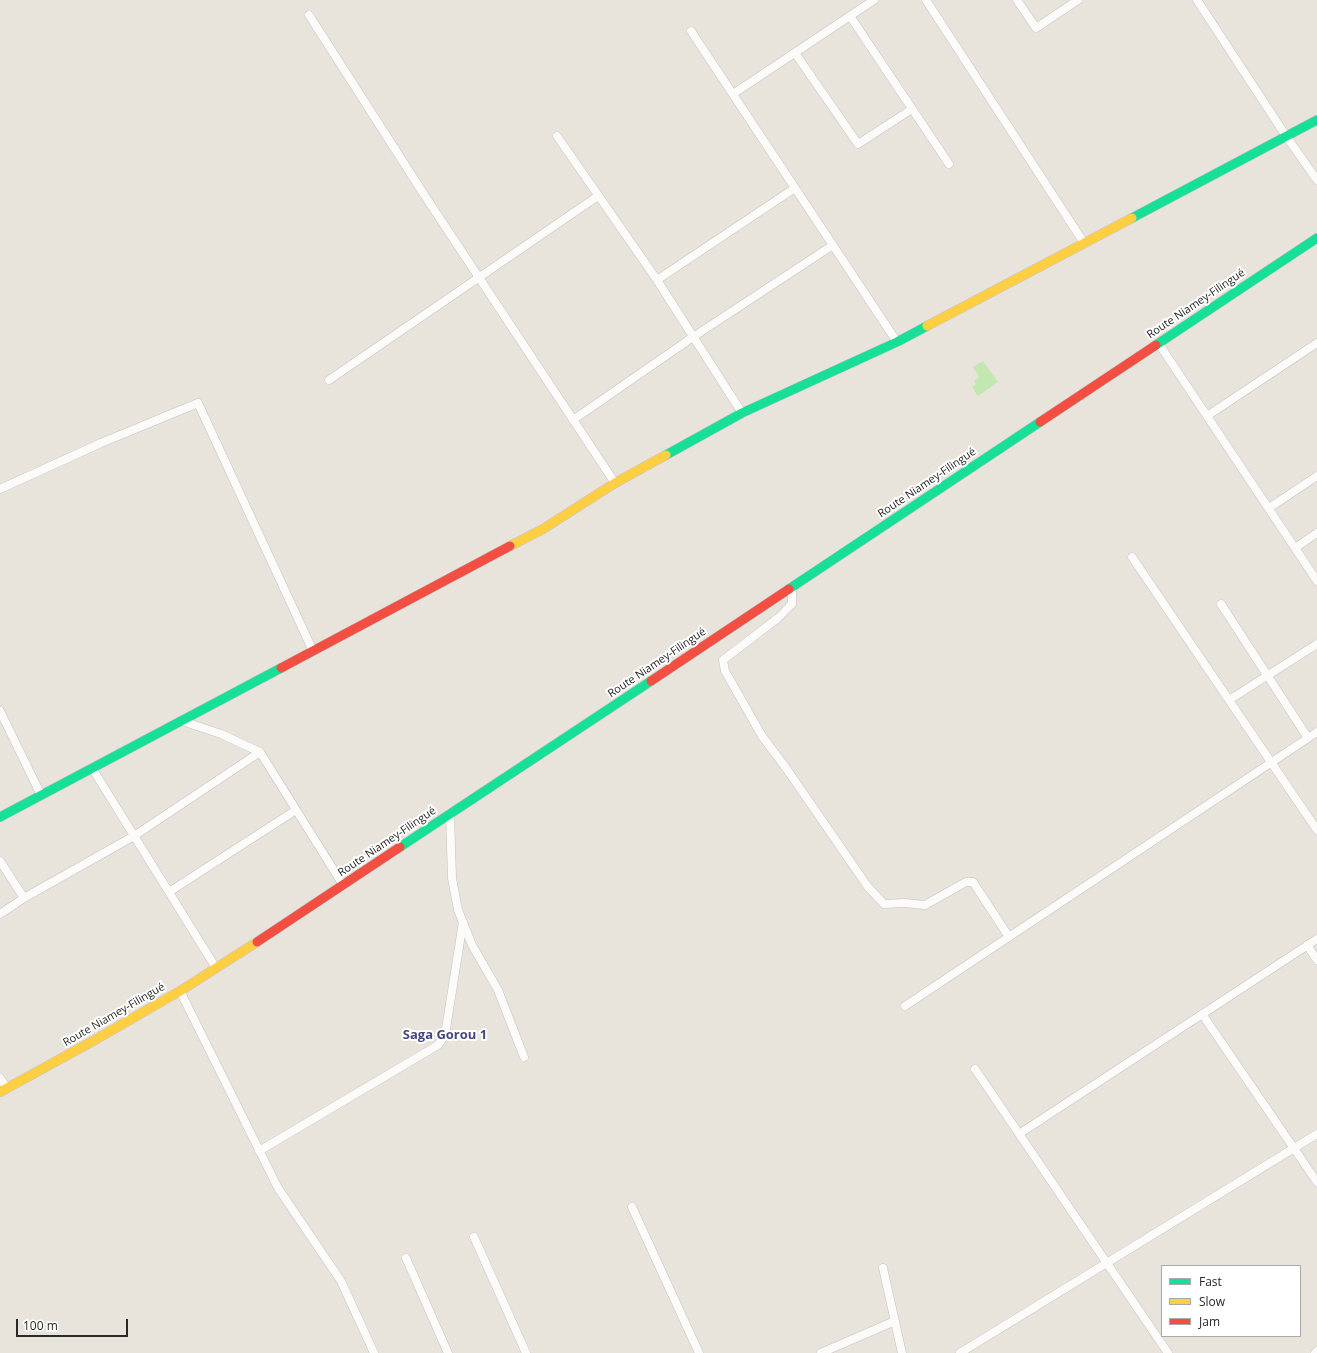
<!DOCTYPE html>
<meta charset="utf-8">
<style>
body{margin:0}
#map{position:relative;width:1317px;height:1353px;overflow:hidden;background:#e8e4dc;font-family:"Open Sans",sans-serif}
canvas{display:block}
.legend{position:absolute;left:1161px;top:1265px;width:140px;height:72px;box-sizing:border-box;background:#fff;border:1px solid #a9a9a9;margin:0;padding:5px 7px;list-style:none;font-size:12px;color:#282828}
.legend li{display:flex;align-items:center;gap:8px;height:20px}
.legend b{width:20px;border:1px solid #a9a9a9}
.scale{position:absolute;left:16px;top:1319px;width:112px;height:18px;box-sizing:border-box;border:2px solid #282828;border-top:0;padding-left:5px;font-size:12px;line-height:14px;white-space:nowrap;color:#282828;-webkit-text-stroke:3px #fff;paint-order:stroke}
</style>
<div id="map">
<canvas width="1317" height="1353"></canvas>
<ul class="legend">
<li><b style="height:5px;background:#16e098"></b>Fast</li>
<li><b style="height:5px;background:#ffcf43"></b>Slow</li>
<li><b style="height:5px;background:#f24e42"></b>Jam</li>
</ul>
<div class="scale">100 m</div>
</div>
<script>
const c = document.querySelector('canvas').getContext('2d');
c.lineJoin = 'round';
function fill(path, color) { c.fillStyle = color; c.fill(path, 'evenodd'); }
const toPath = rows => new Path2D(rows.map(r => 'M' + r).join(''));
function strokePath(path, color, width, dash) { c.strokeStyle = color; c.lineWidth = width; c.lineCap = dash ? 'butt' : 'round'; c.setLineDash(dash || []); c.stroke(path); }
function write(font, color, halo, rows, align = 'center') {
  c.font = font + ' "Open Sans",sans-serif'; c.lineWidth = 4; c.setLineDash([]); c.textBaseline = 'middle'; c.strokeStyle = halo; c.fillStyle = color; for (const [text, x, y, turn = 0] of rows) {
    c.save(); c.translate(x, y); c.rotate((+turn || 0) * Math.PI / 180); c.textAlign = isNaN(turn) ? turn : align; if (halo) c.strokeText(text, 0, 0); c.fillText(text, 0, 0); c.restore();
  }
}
const green = toPath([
 [983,361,998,382,978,396,972,387,976,384,974,381,979,377,973,367]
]);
const street = toPath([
 [926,0,1084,243],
 [1017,0,1036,28,1078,0],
 [1197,0,1286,136,1317,180],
 [309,15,423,193,615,483],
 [850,16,949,164],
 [691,31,897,342],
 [795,53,858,144,912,109],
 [733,94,874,0],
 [557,136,657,280,742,413],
 [657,280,795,188],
 [1159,344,1317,581],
 [329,380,598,196],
 [1207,416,1317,343],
 [573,420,693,337,833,245],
 [0,489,101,443,198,403,313,651],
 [1269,508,1317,476],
 [1295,548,1317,533],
 [1132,557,1317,830],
 [792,587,792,604,778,618,723,660,725,671,762,736,786,768,868,887,884,904,904,903,925,905,966,882,973,882,1009,937],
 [1221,604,1308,738],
 [1229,700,1317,644],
 [0,711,41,795],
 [182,721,221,734,260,752,343,885],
 [92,768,216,968],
 [450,814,452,878,458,910,472,945,498,990,524,1057],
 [0,861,24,898],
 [169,892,296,810],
 [0,914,24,898,134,836,260,752],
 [1307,945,1317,960],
 [180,991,278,1188,341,1281,374,1353],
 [905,1006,1317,732],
 [1202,1014,1317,1182],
 [975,1069,1168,1353],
 [0,1078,7,1088],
 [1019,1134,1317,939],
 [259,1151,438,1045,445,1035,463,922],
 [632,1207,699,1353],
 [474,1237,526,1353],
 [406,1258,448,1353],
 [883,1268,902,1353],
 [821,1353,895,1321],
 [960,1353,1317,1134],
 [1315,1353,1317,1351]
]);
const fast = toPath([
 [1132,218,1317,120],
 [1156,345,1317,238],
 [666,455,742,413,897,342,927,326],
 [789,589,1040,422],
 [0,817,281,668],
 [400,847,651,681]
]);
const slow = toPath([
 [927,326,1132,218],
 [510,546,543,529,615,483,666,455],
 [0,1092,93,1041,180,991,257,942]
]);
const jam = toPath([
 [1040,422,1156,345],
 [281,668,510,546],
 [651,681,789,589],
 [257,942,400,847]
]);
const streetNames = [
 ["Route Niamey-Filingué",1196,304,-34],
 ["Route Niamey-Filingué",927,483,-34],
 ["Route Niamey-Filingué",657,663,-34],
 ["Route Niamey-Filingué",387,842,-34],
 ["Route Niamey-Filingué",114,1015,-30]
];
const quarterNames = [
 ["Saga Gorou 1",445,1035]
];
fill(green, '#c2e7b1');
strokePath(street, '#c4c2c3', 9);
strokePath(fast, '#c4c2c3', 10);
strokePath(slow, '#c4c2c3', 10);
strokePath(jam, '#c4c2c3', 10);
strokePath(street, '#fcfbfa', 8);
strokePath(fast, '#16e098', 9);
strokePath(slow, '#ffcf43', 9);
strokePath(jam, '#f24e42', 9);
write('11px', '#282828', '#fff', streetNames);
write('bold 13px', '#44487c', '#fff', quarterNames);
</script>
